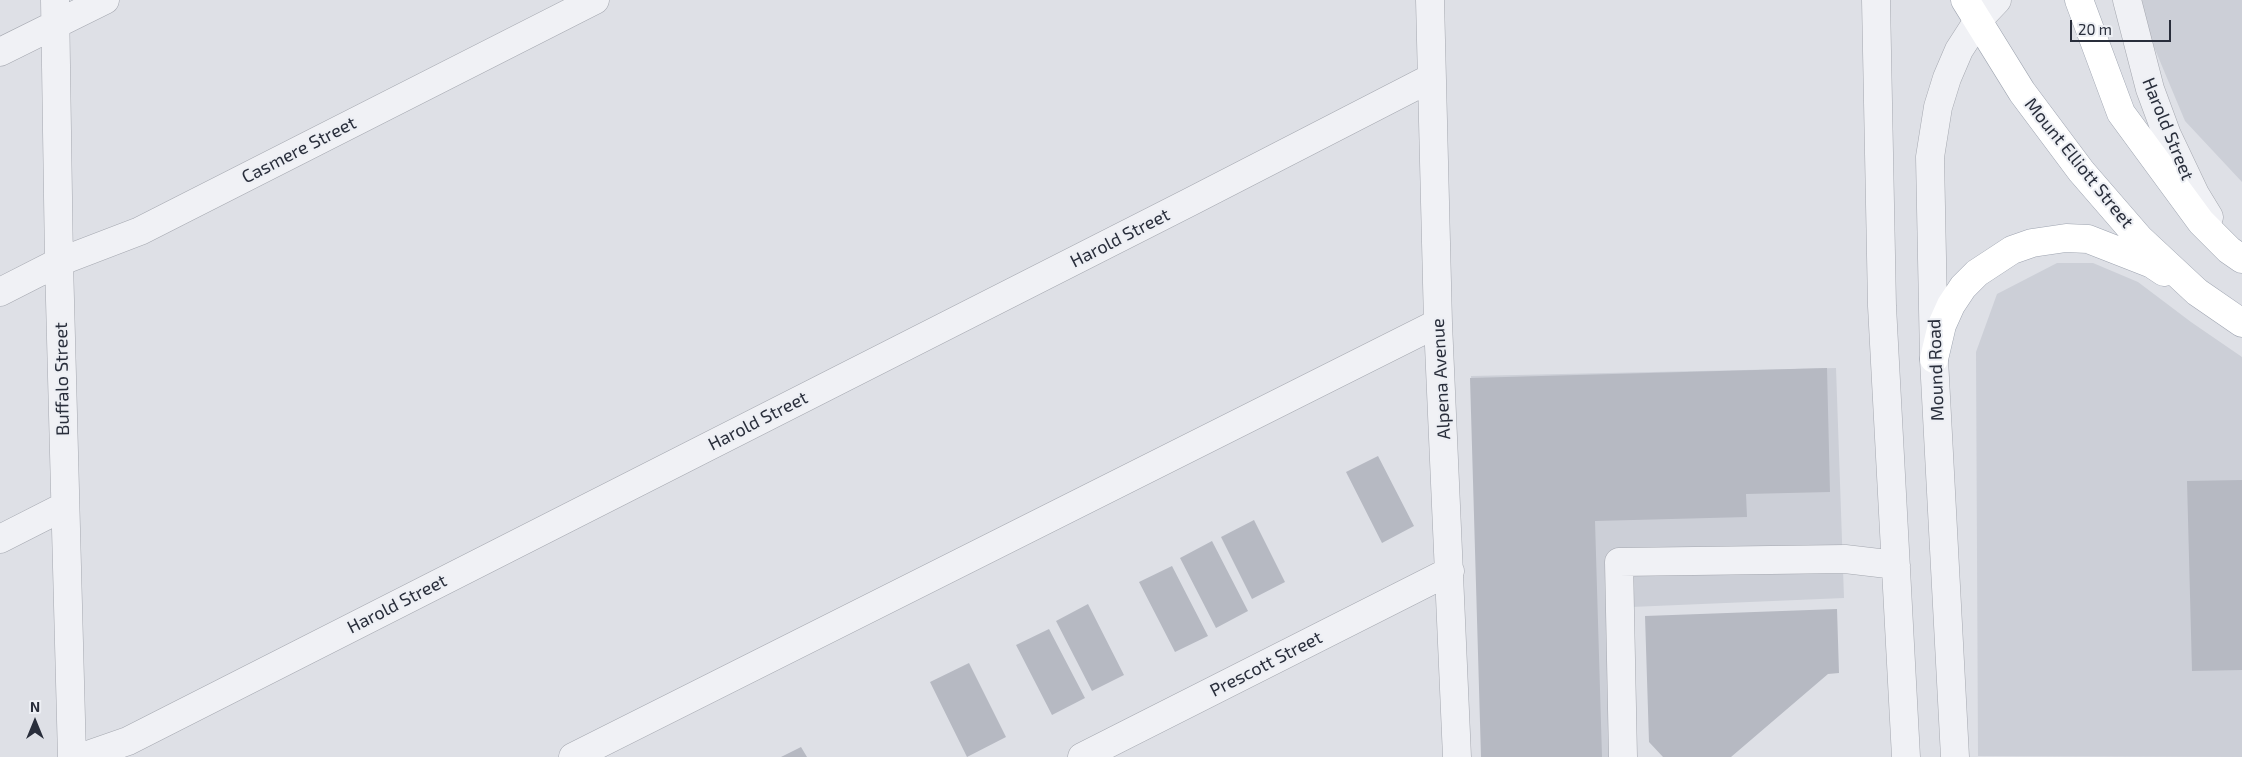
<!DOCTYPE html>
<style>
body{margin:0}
#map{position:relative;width:2242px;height:757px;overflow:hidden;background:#dee0e6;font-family:"Exo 2",sans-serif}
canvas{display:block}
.north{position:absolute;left:10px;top:697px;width:50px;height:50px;-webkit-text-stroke:4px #edeff4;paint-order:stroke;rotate:0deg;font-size:14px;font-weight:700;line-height:20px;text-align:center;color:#292e3b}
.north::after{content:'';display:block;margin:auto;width:18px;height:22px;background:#292e3b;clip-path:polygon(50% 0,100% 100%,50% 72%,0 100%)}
.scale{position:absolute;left:2070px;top:20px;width:101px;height:22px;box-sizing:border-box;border:2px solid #292e3b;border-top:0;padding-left:6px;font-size:15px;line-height:18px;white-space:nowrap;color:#292e3b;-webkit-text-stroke:4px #edeff4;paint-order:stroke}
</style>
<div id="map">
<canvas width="2242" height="757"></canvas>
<div class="north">N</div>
<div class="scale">20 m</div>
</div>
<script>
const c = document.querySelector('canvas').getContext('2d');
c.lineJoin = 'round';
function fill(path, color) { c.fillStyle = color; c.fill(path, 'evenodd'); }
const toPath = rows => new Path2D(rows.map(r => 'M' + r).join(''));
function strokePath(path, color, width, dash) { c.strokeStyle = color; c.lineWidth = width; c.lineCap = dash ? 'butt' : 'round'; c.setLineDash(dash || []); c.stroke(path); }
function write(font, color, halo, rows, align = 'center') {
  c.font = font + ' "Exo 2",sans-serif'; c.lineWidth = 4; c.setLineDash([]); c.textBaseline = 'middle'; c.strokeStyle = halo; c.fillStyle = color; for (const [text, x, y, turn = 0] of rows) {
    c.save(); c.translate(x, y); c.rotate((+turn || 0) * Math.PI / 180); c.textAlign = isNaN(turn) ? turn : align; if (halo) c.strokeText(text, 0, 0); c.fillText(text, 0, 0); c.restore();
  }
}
const built = toPath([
 [2142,0,2242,0,2242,182,2185,121,2144,23],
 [2057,263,2093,263,2138,282,2191,322,2242,357,2242,757,1978,756,1976,352,1997,294],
 [1836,368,1844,598,1631,607,1635,757,1483,757,1471,376]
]);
const building = toPath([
 [1827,368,1830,492,1746,494,1747,517,1595,521,1602,757,1481,757,1470,378],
 [1378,456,1414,526,1382,543,1346,472],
 [2242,480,2242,670,2192,671,2187,481],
 [1254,520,1285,582,1252,599,1221,537],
 [1212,541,1248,611,1216,628,1180,558],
 [1172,566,1208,636,1175,652,1139,582],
 [1088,604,1124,675,1092,691,1056,621],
 [1837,609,1839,673,1828,674,1731,757,1663,757,1649,742,1645,616],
 [1049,629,1085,698,1052,715,1016,645],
 [969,663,1006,737,967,757,930,682],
 [801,747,807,757,781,757]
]);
const minor = toPath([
 [55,0,59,262,72,757],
 [1430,0,1438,323,1457,757],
 [1876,0,1882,306,1906,757],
 [2127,0,2150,89,2167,135,2195,194,2209,217],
 [0,52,105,0],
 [0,292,59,262,140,231,595,0],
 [0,539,65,506],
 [82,757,128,741,1190,202,1431,78],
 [573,757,1438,323],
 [1082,757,1450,571],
 [1623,757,1619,562,1845,559,1896,565],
 [1955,757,1934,359,1930,157,1938,107,1947,78,1959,50,1979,19,1997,0]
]);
const major = toPath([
 [1965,0,2022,92,2081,171,2139,238,2197,292,2242,323],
 [2079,0,2121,113,2201,222,2229,250,2242,259],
 [1934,359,1942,325,1951,305,1963,287,1977,273,2012,250,2032,243,2066,238,2088,239,2152,264,2164,272]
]);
const streetNames = [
 ["Harold Street",2168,129,68],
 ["Casmere Street",299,150,-27],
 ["Mount Elliott Street",2079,163,51],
 ["Harold Street",1120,238,-27],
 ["Mound Road",1936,370,-92],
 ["Buffalo Street",62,379,-91],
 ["Alpena Avenue",1441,379,-93],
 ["Harold Street",758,421,-27],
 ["Harold Street",397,604,-27],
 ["Prescott Street",1266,664,-27]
];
fill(built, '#cccfd7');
fill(building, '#b6b9c2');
strokePath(minor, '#a4a7af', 29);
strokePath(major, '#9ea4b0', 29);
strokePath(minor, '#f0f1f5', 28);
strokePath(major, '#fff', 28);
write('18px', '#292e3b', '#edeff4', streetNames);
</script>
